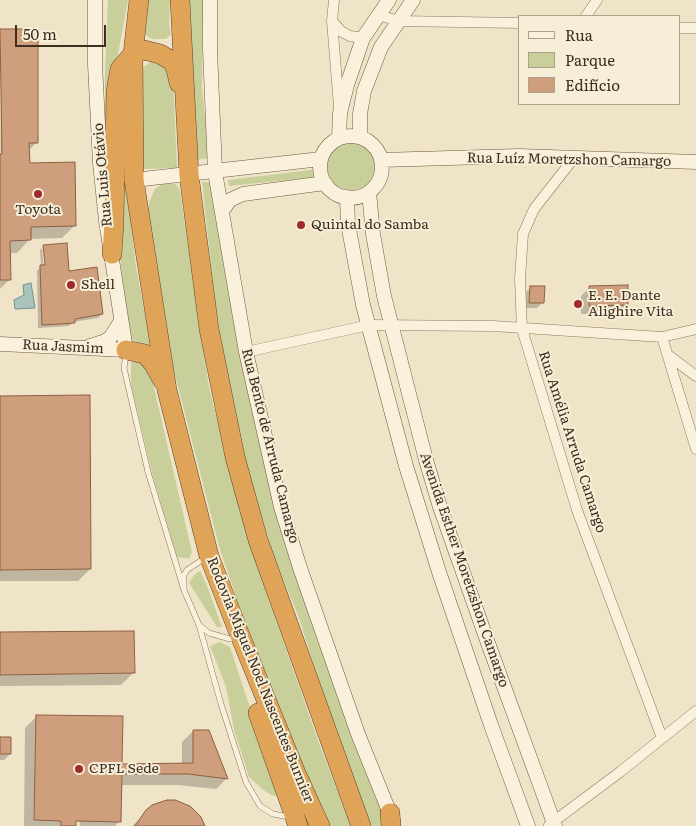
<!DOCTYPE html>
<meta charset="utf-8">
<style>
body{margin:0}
#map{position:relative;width:696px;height:826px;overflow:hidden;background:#f0e4c8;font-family:Literata,serif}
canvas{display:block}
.legend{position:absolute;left:518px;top:15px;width:162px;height:90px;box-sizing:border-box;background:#f7eed8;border:1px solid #ada18e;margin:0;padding:6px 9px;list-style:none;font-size:15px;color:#3d2e20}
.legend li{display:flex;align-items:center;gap:10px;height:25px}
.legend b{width:25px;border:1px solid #ada18e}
.scale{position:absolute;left:15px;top:25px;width:91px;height:22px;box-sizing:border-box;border:2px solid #3d2e20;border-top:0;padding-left:6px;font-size:15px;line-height:18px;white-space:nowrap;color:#3d2e20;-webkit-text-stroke:4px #f7eed8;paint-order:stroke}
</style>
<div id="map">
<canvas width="696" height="826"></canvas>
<ul class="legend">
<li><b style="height:6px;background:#faf1dc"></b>Rua</li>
<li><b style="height:14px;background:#c9cf9b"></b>Parque</li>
<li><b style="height:14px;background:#cf9f7d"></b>Edifício</li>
</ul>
<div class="scale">50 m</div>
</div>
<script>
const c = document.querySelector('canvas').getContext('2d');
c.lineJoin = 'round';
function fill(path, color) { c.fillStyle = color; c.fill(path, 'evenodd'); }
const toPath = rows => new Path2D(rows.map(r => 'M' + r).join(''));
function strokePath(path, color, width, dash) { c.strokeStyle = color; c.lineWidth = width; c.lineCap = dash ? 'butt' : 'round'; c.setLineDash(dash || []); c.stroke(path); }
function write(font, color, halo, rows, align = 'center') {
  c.font = font + ' Literata,serif'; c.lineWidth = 4; c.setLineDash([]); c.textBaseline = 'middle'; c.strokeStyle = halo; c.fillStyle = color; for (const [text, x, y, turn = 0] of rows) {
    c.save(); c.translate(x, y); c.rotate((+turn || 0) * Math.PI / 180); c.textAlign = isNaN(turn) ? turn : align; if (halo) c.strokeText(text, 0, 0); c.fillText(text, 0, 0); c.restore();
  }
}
const green = toPath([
 [108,0,128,0,117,60,108,127,105,120,105,71],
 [149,0,170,0,169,24,171,35,166,39,152,39,145,35],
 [186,0,203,0,202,87,209,158,195,160],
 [154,60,165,65,173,78,177,168,143,169,139,81,143,67],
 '327 166a24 24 0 1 1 48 0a24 24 0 1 1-48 0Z',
 [318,169,319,177,229,186,228,180],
 [126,182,136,267,151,347,130,339,117,232,117,184],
 [202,182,210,182,257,434,281,527,383,812,385,826,371,826,337,739,299,618,273,554,240,442,226,373,215,301],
 [164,183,176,184,180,191,209,387,234,488,269,601,319,743,351,826,328,826,255,654,219,546,170,356,147,215,150,200,155,189],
 [135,359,143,360,150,370,192,552,189,559,177,557,152,473,131,384,131,363],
 [200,571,206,583,222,627,217,627,189,583,194,575],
 [220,642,230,647,268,762,282,797,271,795,262,789,249,777,234,730,226,687,210,646]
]);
const water = toPath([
 [31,283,35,308,15,309,14,300,24,295,23,285,31,283]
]);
const shadow = toPath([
 [1,30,37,142,28,151,28,164,75,225,62,238,30,239,17,253,9,253,10,279,0,289],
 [44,246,102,314,98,318,73,322,69,326,38,328,37,271,41,266,40,250],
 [42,248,45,248,46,271,44,271],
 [531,287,543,302,537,308,524,308,525,293],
 [590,287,626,305,618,314,581,314,581,296],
 [0,397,90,569,78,581,0,581],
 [0,634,133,673,121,685,0,686],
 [37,716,121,765,182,765,182,742,193,731,227,778,216,789,177,785,121,785,120,821,115,826,80,826,77,797,75,826,24,826,25,728],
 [0,738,10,754,4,760,0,760],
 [153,806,202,826,132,826]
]);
const building = toPath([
 [0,29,38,29,38,143,29,143,30,163,75,162,76,226,31,227,31,240,10,241,11,280,0,280,0,154,2,154,0,29],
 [67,243,69,271,97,267,103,314,75,319,75,323,42,325,40,265,45,265,43,245,67,243],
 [628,285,628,305,589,306,589,286,628,285],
 [530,286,545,286,544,303,529,303,530,286],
 [90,395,91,569,0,570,0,396,90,395],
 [134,631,135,673,0,675,0,632,134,631],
 [36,715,123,716,122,764,193,763,193,730,209,730,228,779,188,774,122,774,121,822,76,821,76,826,61,826,61,821,34,820,36,715],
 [0,737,11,737,11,754,0,754,0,737],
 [167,800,175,800,190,806,201,817,205,826,135,826,146,810,152,805,167,800]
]);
const lane = toPath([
 [126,355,124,368,148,472,184,590,184,575,187,570,205,558],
 [184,590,199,625,209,633,230,639],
 [199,625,221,704,246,782,260,806,273,814,290,817]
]);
const street = toPath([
 [334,0,332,21,339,106],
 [378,15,399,21,520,23],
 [586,16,597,0],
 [332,21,342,32,350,36,363,38],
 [680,28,696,28],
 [574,158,534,209,523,234,520,278,522,329,577,510,662,738],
 [662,337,696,449],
 [246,352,369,325,493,326,662,337,696,329],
 [668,355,696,376],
 [549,825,620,772,696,711]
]);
const secondary = toPath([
 [210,0,210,49,215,172,246,352,281,507,300,568,358,734,393,821],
 '320 167a31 31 0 1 1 62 0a31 31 0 1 1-62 0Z',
 [360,137,360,114,364,91,381,47,413,0],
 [339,138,340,113,347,85,363,38,389,0],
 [381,160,519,156,696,162],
 [134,180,321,159],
 [369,192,373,234,384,296,426,460,440,507,488,643,555,826],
 [347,197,348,224,363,305,406,466,439,572,491,725,528,826],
 [222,211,230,200,243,194,325,183],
 [0,344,126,350,106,221,100,163,95,64,95,0],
 [90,346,103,342,110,338,121,321]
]);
const highway = toPath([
 [139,0,133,54,134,180,167,390,209,556,237,628,295,771,320,826],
 [180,0,189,175,209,329,235,457,258,540,361,826],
 [112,254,114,223,116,92,120,69,133,54,144,50,160,54,172,61,176,69,179,83],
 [126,350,145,354,153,363,163,381],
 [258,713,298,826],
 [390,813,391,826]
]);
const markers = [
 [38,194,5,"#9e2a2b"],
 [301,225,5,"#9e2a2b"],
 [71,285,5,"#9e2a2b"],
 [578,304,5,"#9e2a2b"],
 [79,769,5,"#9e2a2b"]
];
const streetNames = [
 ["Rua Luíz Moretzshon Camargo",569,160,1],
 ["Rua Luis Otávio",103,175,-95],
 ["Rua Jasmim",63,347,3],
 ["Rua Amélia Arruda Camargo",572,442,72],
 ["Rua Bento de Arruda Camargo",270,446,76],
 ["Avenida Esther Moretzshon Camargo",464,570,71],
 ["Rodovia Miguel Noel Nascentes Burnier",260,680,68]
];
const poiNames = [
 ["Toyota",38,210,"center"],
 ["Quintal do Samba",311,225],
 ["Shell",81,285],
 ["E. E. Dante",588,296],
 ["Alighire Vita",588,312],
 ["CPFL Sede",89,769]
];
fill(green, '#c9cf9b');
fill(water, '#a9c4bc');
strokePath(water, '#6f938a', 1);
fill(shadow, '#0003');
fill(building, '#cf9f7d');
strokePath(building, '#8d5f41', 1);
strokePath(lane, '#8d765c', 6);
strokePath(street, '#8d765c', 11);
strokePath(secondary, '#6f573f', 15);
strokePath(highway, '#5b4430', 20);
strokePath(lane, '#faf1dc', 5);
strokePath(street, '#faf1dc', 10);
strokePath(secondary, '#faf1dc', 14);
strokePath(highway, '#e0a458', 19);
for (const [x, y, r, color] of markers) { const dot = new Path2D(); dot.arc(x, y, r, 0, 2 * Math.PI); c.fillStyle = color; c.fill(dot); strokePath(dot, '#f7eed8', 2); }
write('14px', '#3d2e20', '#f7eed8', streetNames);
write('14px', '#3d2e20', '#f7eed8', poiNames, 'left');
</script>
